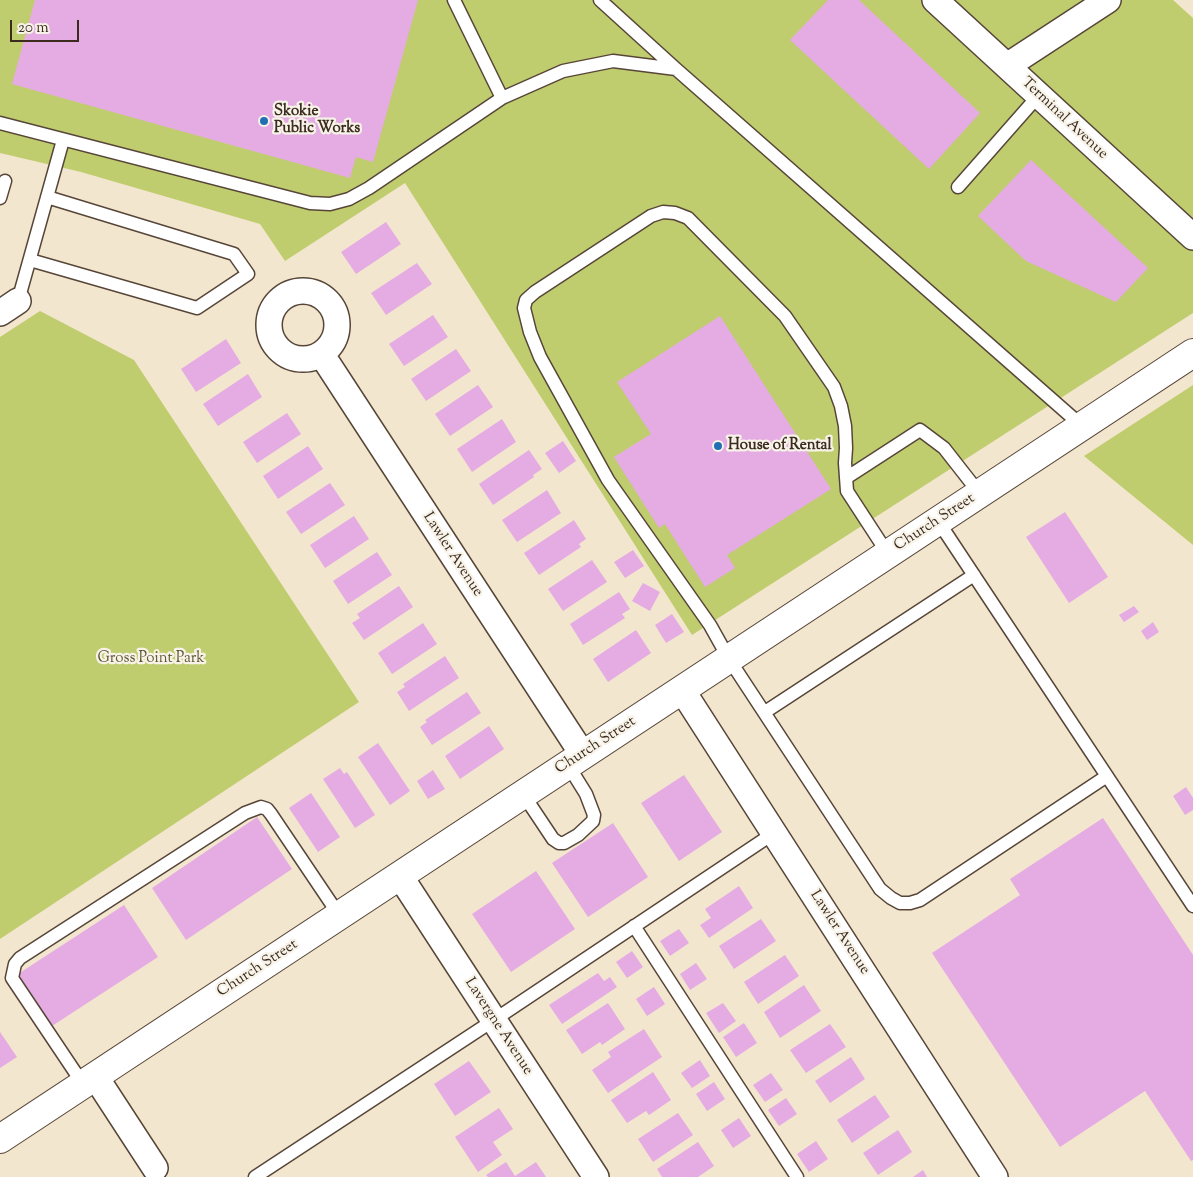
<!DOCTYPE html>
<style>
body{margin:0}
#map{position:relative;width:1193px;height:1177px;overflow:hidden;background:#f3e6ce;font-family:"Sorts Mill Goudy",serif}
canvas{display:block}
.scale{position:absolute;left:10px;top:20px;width:69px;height:22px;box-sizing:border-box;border:2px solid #3b2a1e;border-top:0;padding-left:6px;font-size:15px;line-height:18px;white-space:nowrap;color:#3b2a1e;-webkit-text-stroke:4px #f7f3e8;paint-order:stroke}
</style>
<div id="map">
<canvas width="1193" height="1177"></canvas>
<div class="scale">20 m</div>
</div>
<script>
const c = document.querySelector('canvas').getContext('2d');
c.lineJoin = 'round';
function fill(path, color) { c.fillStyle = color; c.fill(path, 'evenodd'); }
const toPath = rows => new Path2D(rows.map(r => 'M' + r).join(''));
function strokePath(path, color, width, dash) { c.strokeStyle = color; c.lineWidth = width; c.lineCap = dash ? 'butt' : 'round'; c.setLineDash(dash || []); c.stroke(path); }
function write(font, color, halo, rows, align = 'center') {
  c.font = font + ' "Sorts Mill Goudy",serif'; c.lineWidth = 4.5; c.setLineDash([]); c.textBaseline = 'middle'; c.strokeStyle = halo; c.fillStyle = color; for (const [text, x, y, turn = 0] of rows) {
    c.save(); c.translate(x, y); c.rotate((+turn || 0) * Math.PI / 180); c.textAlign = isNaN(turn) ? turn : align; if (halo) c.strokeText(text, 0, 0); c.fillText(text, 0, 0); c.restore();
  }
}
const green = toPath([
 [0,0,1173,0,1193,18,1193,313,692,635,405,183,285,261,260,224,81,172,0,153],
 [40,311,134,360,359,702,0,939,0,337],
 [1193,385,1193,545,1084,456]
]);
const building = toPath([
 [35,0,418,0,373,162,356,157,350,178,12,84],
 [828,0,859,0,980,113,929,169,790,40],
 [1031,160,1148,268,1116,302,1026,261,978,216],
 [386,222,401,244,356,274,341,252],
 [417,263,432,284,386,315,371,293],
 [433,315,448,337,404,366,389,344],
 [720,316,831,489,727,555,735,568,705,587,665,524,659,528,614,457,651,434,617,382],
 [226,339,241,363,196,392,181,369],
 [456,349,471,371,426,401,411,379],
 [248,374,262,397,218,426,203,404],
 [478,385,493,407,450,436,435,414],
 [287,413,301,434,257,463,243,442],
 [502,419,516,442,472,472,457,449],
 [563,441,576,461,559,473,545,453],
 [308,446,323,469,278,499,263,476],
 [529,450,542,469,533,475,534,477,493,505,479,484],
 [330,483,345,505,301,534,286,512],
 [547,490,561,513,517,542,502,520],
 [1065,512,1108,577,1069,603,1026,537],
 [354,516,369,539,325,568,310,545],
 [574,520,586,539,579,544,581,547,539,575,524,553],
 [633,550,644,566,625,578,614,562],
 [377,552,392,575,348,604,333,581],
 [592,560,607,582,563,611,548,589],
 [643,583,660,592,650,611,632,601],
 [399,586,413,607,364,640,352,623,360,618,357,614],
 [619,592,630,609,622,614,625,618,583,645,570,624],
 [1134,606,1139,612,1124,622,1119,615],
 [672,614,684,632,666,643,655,625],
 [1153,622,1159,632,1147,640,1141,631],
 [423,623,437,644,392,674,378,653],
 [636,630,651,653,608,682,593,659],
 [445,656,459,678,409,711,397,692,405,687,403,684],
 [467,692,481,713,432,745,420,727,427,722,425,720],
 [489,726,504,749,460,779,445,756],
 [378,743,410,791,390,805,358,757],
 [340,768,344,774,347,772,375,815,355,828,323,779],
 [433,770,445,789,428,799,417,781],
 [684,775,722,832,679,861,641,803],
 [1186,787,1193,798,1193,810,1185,815,1173,796],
 [311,793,340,837,318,852,289,808],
 [257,817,292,869,186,940,152,888],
 [1103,818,1193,955,1193,1160,1191,1161,1145,1091,1060,1147,932,953,1020,895,1010,879],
 [613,823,648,877,588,917,552,863],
 [536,871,575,929,511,972,472,914],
 [739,886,753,908,709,938,700,925,711,918,705,909],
 [124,905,158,957,52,1026,18,974],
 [761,919,776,941,734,969,719,946],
 [679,929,689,943,670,956,660,941],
 [632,951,643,967,627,978,616,962],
 [785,955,799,976,758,1004,744,982],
 [696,963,707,979,690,990,680,974],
 [598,973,604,981,610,977,617,987,562,1024,549,1005],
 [804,985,821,1011,780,1038,764,1012],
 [654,987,665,1004,647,1016,636,999],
 [608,1003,625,1029,602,1045,600,1042,582,1054,566,1030],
 [723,1003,736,1021,719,1033,706,1013],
 [744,1023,757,1043,736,1057,723,1037],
 [830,1024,846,1047,806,1073,790,1050],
 [644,1029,662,1057,608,1093,592,1070,611,1057,608,1052],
 [0,1032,17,1057,0,1068],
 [851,1057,865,1079,830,1103,815,1081],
 [700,1060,710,1076,692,1088,681,1073],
 [469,1061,491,1092,455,1116,434,1084],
 [653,1072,671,1100,649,1115,646,1111,627,1123,611,1100],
 [771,1073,783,1090,765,1102,753,1085],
 [714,1082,725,1099,707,1111,696,1094],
 [875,1095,890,1117,852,1143,837,1120],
 [786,1098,797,1114,779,1126,768,1110],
 [499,1108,513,1129,493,1142,502,1155,478,1172,455,1137],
 [678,1113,693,1135,653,1162,638,1139],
 [739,1118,751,1136,733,1148,721,1130],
 [898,1130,912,1152,878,1175,863,1153],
 [816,1141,828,1159,809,1172,797,1154],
 [698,1142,714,1166,698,1177,662,1177,657,1169],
 [506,1162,515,1176,536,1162,546,1177,488,1177,486,1175],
 [923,1170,927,1177,913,1177]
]);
const lane = toPath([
 [454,0,502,98],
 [600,0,676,69,1082,426],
 [0,123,310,203,330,204,349,199,369,188,502,98,563,71,613,61,676,69],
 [958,187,1039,95],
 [0,198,5,181],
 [30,260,197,308,248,274,234,254,47,197],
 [18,301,63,140],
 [846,478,920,430,944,448,980,494],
 [938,521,1193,906],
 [888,554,847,491,845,463,846,448,845,426,841,406,834,387,785,316,688,218,675,213,663,212,651,216,535,292,526,300,524,308,530,332,540,357,608,480,710,625,729,659,880,889,891,898,900,903,910,903,920,900,1107,776],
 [765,712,974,575],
 [523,794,553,839,559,843,564,843,578,835,593,821,594,815,586,794,568,765],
 [634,926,797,1177],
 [83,1084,12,978,15,964,20,958,245,813,261,807,267,809,271,814,339,915],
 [255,1177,494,1020,774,833]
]);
const street = toPath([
 [935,0,1193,237],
 [1007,66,1108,0],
 '269 325a34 34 0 1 1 68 0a34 34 0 1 1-68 0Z',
 [0,313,18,301],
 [322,355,583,755],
 [682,690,995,1177],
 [400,876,596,1177],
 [95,1076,155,1168]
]);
const secondary = toPath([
 [0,1139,1193,353]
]);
const markers = [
 [264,121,5,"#1f6fb2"],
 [718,446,5,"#1f6fb2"]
];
const poiNames = [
 ["Skokie",274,112],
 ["Public Works",274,129],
 ["House of Rental",728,446]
];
const streetNames = [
 ["Terminal Avenue",1064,119,43],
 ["Church Street",935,523,-33],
 ["Lawler Avenue",452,555,57],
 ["Church Street",596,746,-33],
 ["Lawler Avenue",839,933,57],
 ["Church Street",258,969,-33],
 ["Lavergne Avenue",498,1027,57]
];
const parkNames = [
 ["Gross Point Park",151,659]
];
fill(green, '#c0cd6f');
fill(building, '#e5abe3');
strokePath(lane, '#574638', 15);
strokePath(street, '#574638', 28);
strokePath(secondary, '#574638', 30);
strokePath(lane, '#fff', 12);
strokePath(street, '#fff', 25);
strokePath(secondary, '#fff', 28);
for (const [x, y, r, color] of markers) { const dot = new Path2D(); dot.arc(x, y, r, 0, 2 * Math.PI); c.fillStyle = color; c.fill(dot); strokePath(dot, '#f7f3e8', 2); }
write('bold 15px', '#3b2a1e', '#f7f3e8', poiNames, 'left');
write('15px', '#3b2a1e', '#f7f3e8', streetNames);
write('15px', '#5c5332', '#f7f3e8', parkNames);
</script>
